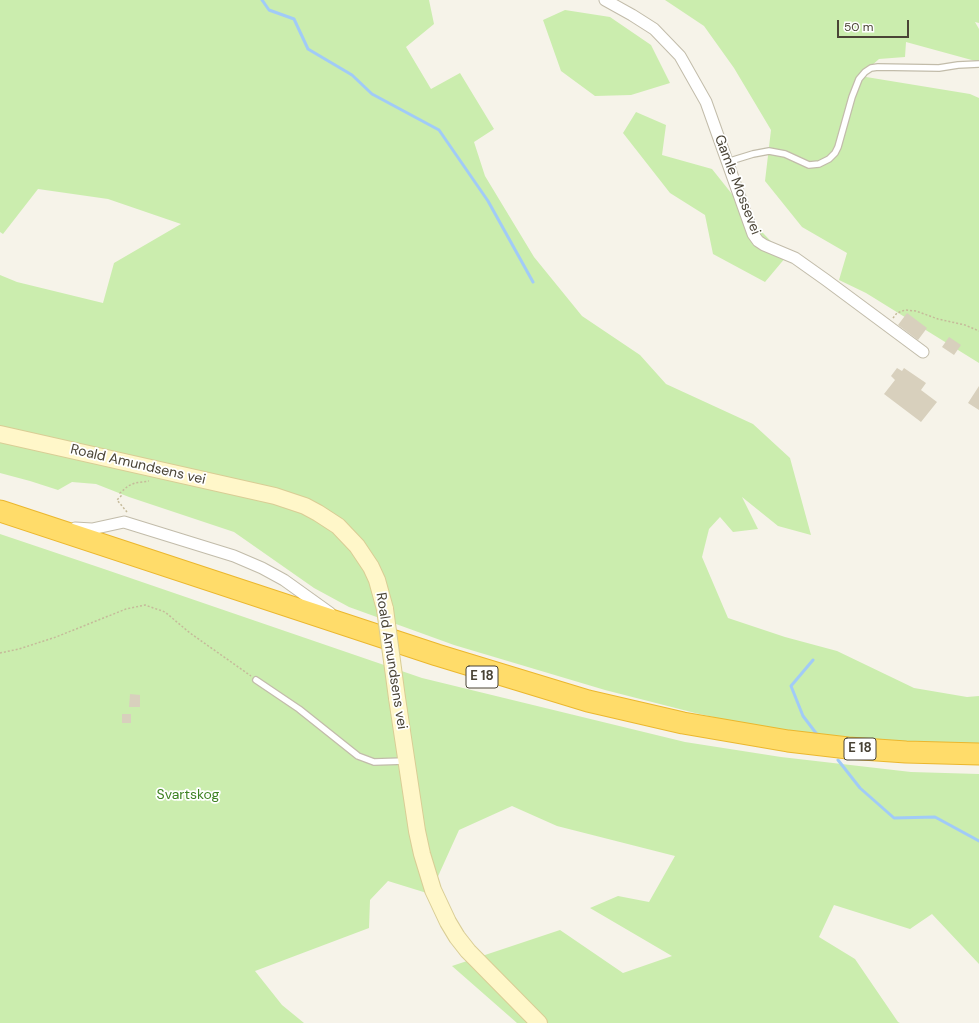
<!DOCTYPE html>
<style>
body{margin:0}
#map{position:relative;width:979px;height:1023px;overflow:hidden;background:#f6f3e9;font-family:"DM Sans",sans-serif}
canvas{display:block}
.scale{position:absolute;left:837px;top:20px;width:72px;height:18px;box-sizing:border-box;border:2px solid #4a4436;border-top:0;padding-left:5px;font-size:12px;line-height:14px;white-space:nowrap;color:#4a4436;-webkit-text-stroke:3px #fff;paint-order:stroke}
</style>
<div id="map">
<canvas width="979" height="1023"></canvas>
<div class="scale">50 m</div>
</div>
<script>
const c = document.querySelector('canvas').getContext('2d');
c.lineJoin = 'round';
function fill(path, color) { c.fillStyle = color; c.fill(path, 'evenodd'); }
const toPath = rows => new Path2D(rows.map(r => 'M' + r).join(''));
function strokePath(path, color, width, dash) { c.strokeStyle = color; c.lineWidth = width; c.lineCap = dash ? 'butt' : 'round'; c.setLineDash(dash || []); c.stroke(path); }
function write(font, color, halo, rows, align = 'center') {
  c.font = font + ' "DM Sans",sans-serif'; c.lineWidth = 3.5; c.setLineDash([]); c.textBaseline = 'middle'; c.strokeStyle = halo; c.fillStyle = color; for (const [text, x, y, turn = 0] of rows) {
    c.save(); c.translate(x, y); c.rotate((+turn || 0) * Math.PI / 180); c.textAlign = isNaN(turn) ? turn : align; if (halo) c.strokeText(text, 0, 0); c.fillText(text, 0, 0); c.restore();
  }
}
const green = toPath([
 [0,0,429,0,434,24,406,47,431,89,460,73,494,129,474,142,485,176,534,257,582,316,640,355,666,384,753,424,790,458,811,535,778,526,742,497,758,529,733,532,720,517,709,529,702,557,728,618,785,637,837,651,914,688,967,697,979,696,979,744,912,744,786,733,695,713,605,690,454,645,349,607,314,588,234,532,129,497,96,484,72,482,58,490,30,481,0,473,0,275,17,282,103,303,114,263,181,224,108,199,38,189,3,234,0,232],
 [665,0,979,0,979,23,975,22,979,29,979,62,906,42,905,57,879,59,860,76,970,94,979,98,979,363,866,293,839,280,847,253,802,227,765,181,771,130,734,68,704,26],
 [565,10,610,17,651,45,670,83,631,95,595,96,561,71,543,20],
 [636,112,666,125,662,155,712,169,763,233,786,257,765,282,713,254,705,215,670,193,623,133],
 [0,534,104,569,422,678,685,742,781,757,911,772,979,774,979,964,932,914,910,929,834,905,819,937,855,959,898,1022,900,1023,517,1023,452,966,560,930,623,973,672,956,590,908,618,896,649,902,675,856,557,826,512,806,459,830,430,894,388,881,370,900,369,928,255,971,282,1005,304,1023,0,1023]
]);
const stream = toPath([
 [262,0,269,10,294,19,308,49,352,75,372,94,439,130,488,201,533,282],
 [813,660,791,686,803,716,819,737],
 [838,760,860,788,894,818,935,817,979,841]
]);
const building = toPath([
 [907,313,927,328,918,340,898,325],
 [949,337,961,345,954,355,942,347],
 [897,368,902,371,904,368,926,383,921,390,937,402,921,422,884,394,895,380,891,376],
 [979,386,979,410,968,403],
 [130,694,140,695,140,707,129,707],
 [122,714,131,714,131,723,122,723]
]);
const path = toPath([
 [893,318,897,313,905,310,916,311,938,319,965,325,979,331],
 [127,512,117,500,121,496,120,493,128,486,135,483,149,481],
 [0,653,19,649,56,637,126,609,145,605,165,612,190,633,251,676]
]);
const lane = toPath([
 [727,162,753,154,769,151,785,154,809,165,819,164,829,159,835,153,838,147,852,97,859,79,865,72,871,68,878,67,939,68,958,65,979,64],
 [256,680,299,709,358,756,374,762,405,761]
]);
const street = toPath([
 [605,0,632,15,654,29,680,56,706,102,753,234,758,241,764,245,795,258,826,280,923,352],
 [75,528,92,529,124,522,234,556,262,568,284,580,330,613]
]);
const secondary = toPath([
 [0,434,275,496,305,506,318,513,338,526,357,546,371,567,377,580,385,609],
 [397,698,417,831,422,854,433,890,448,922,457,937,468,951,539,1023]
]);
const highway = toPath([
 [0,511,437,655,588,701,683,723,788,741,848,748,906,752,979,754]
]);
const secondaryBridge = toPath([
 [385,609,397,698]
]);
const shields = [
 [482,677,32],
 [860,749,32]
];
const shieldNames = [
 ["E 18",482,677],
 ["E 18",860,749]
];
const streetNames = [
 ["Gamle Mossevei",737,185,69],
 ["Roald Amundsens vei",138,465,13],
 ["Roald Amundsens vei",391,661,81]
];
const parkNames = [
 ["Svartskog",188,795]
];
fill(green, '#cbedae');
strokePath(stream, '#a1cbf7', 3);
fill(building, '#d8d0bd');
strokePath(lane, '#c2bcaa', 8);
strokePath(street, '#c2bcaa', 13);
strokePath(secondary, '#d9cd95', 18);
strokePath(highway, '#ebb72e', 23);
strokePath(path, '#c5ba9a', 1.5, [2, 2]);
strokePath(lane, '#fff', 5.5);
strokePath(street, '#fff', 11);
strokePath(secondary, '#fff7c9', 16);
strokePath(highway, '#ffdc6a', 21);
strokePath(secondaryBridge, '#d9cd95', 18, []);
strokePath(secondaryBridge, '#fff7c9', 16);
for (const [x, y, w] of shields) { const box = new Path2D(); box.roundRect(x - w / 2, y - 11, w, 22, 3); c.fillStyle = '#fff'; c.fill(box); strokePath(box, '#4a4436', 1); }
write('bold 13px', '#4a4436', null, shieldNames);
write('14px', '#4a4436', '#fff', streetNames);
write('14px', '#3e8223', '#fff', parkNames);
</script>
